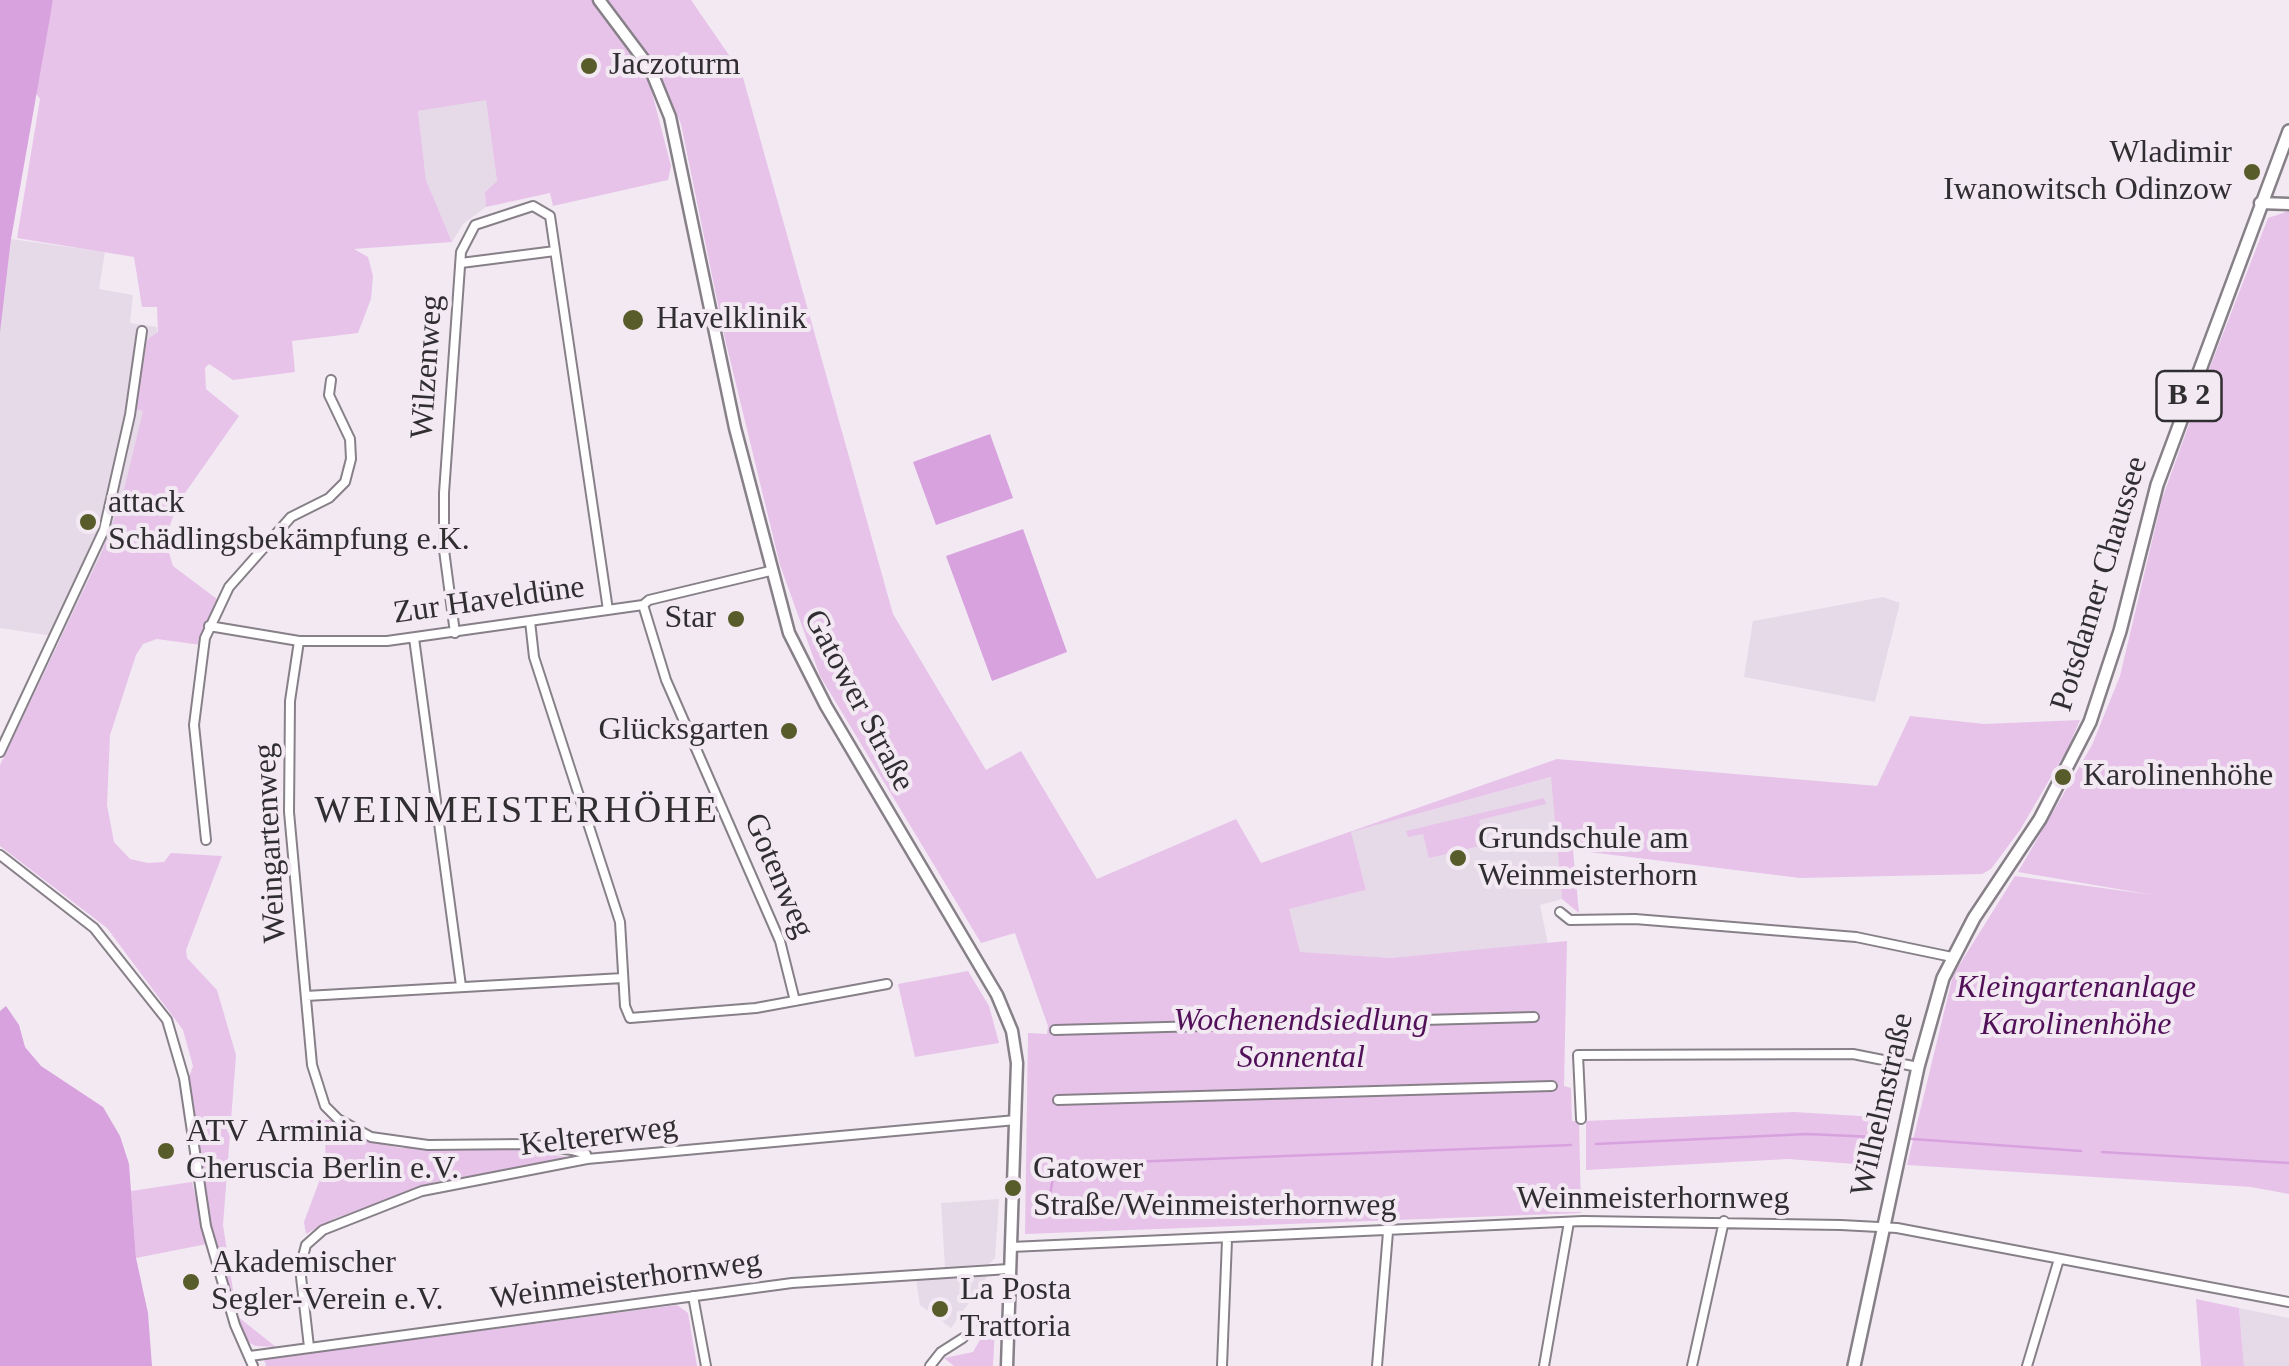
<!DOCTYPE html>
<meta charset="utf-8">
<style>
body{margin:0}
canvas{display:block;background:#f2e9f3}
</style>
<canvas width="2289" height="1366"></canvas>
<script>
const c = document.querySelector('canvas').getContext('2d');
c.lineJoin = 'round';
function fill(path, color) { c.fillStyle = color; c.fill(path, 'evenodd'); }
const toPath = rows => new Path2D(rows.map(r => 'M' + r).join(''));
function strokePath(path, color, width, dash) { c.strokeStyle = color; c.lineWidth = width; c.lineCap = dash ? 'butt' : 'round'; c.setLineDash(dash || []); c.stroke(path); }
function write(font, color, halo, rows, align = 'center') {
  c.font = font + ' Georgia,serif'; c.lineWidth = 8; c.setLineDash([]); c.textBaseline = 'middle'; c.strokeStyle = halo; c.fillStyle = color; for (const [text, x, y, turn = 0] of rows) {
    c.save(); c.translate(x, y); c.rotate((+turn || 0) * Math.PI / 180); c.textAlign = isNaN(turn) ? turn : align; if (halo) c.strokeText(text, 0, 0); c.fillText(text, 0, 0); c.restore();
  }
}
const built = toPath([
 [486,99,497,181,485,192,486,207,463,224,452,242,426,180,418,111],
 [11,239,105,252,99,289,133,295,130,323,157,327,158,360,99,643,0,628,0,333],
 [1883,597,1900,603,1875,702,1744,677,1753,621],
 [1552,777,1562,899,1540,905,1548,944,1390,958,1300,953,1288,909,1366,890,1350,832],
 [999,1199,995,1258,989,1264,945,1267,941,1203],
 [989,1274,951,1328,920,1305,916,1280],
 [2239,1308,2289,1318,2289,1366,2244,1366]
]);
const green = toPath([
 [53,0,593,0,648,77,671,166,668,180,553,206,550,193,486,207,485,192,497,181,486,100,418,111,426,180,452,242,354,249,368,257,373,276,371,299,358,333,292,341,295,372,233,380,209,364,205,368,206,389,239,416,178,503,165,539,173,566,217,599,201,645,157,639,143,644,136,655,110,735,107,805,114,842,130,859,148,863,164,862,171,853,222,856,186,950,187,958,217,990,236,1055,223,1225,237,1316,276,1347,255,1346,245,1340,237,1324,207,1220,189,1077,193,1066,183,1030,107,928,0,846,0,765,101,554,122,498,143,411,135,409,147,340,158,332,157,307,142,307,134,257,17,238,40,99,35,92],
 [605,0,691,0,742,74,893,614,986,770,1021,751,1097,879,1236,819,1261,863,1557,759,1877,786,1910,716,1984,724,2080,720,2068,748,2020,830,1991,869,1982,874,1800,878,1573,850,1579,913,1562,899,1551,777,1351,832,1366,890,1289,909,1300,952,1390,958,1567,941,1564,1086,1571,1088,1572,1121,1579,1121,1581,1213,1025,1234,1028,1033,1047,1034,1048,1026,1015,933,981,943,820,676,780,565,725,339,681,124,659,73],
 [2289,211,2289,1194,2251,1187,1907,1165,1953,975,2015,876,2153,895,2018,872,2092,745,2120,676,2162,499,2205,380,2268,218],
 [1544,798,1546,804,1479,820,1484,845,1429,858,1423,834,1408,837,1406,831],
 [968,971,989,1006,999,1043,915,1057,898,984],
 [1794,1112,1892,1118,1881,1166,1788,1159,1586,1170,1586,1121],
 [310,1120,333,1120,365,1141,401,1148,502,1148,575,1158,435,1182,336,1218,306,1234,304,1222,326,1163,325,1143,312,1143],
 [192,1182,207,1244,136,1258,131,1191],
 [2196,1299,2239,1308,2244,1366,2201,1366],
 [677,1305,688,1313,697,1366,266,1366,264,1359],
 [976,1325,995,1325,993,1366,954,1366,944,1358,973,1352,981,1338]
]);
const water = toPath([
 [0,0,53,0,11,239,0,333],
 [990,434,1013,498,936,525,913,462],
 [1023,529,1067,652,992,681,946,556],
 [6,1006,19,1025,25,1047,41,1066,103,1107,120,1136,129,1164,136,1258,148,1313,152,1366,0,1366,0,1011]
]);
const stream = toPath([
 [1912,1139,2081,1151],
 [1596,1144,1807,1134,1875,1137],
 [2102,1152,2289,1163],
 [1046,1217,1053,1178,1077,1164,1571,1145]
]);
const street = toPath([
 [461,263,555,251],
 [643,605,666,680,780,941,795,1001],
 [530,621,534,657,620,922,625,1006,630,1018,756,1008,887,984],
 [209,626,299,641,387,641,643,605,649,600,770,571],
 [455,633,444,550,444,493,461,252,475,225,533,206,550,216,608,610],
 [414,638,461,986],
 [299,641,290,701,289,812,312,1065,325,1106,338,1119,371,1137,428,1145,527,1144,572,1150,586,1154,587,1159],
 [0,752,104,530,130,415,142,331],
 [206,840,194,725,205,638,229,587,291,517,329,498,345,482,351,459,350,439,329,395,331,380],
 [0,855,94,928,167,1020,184,1078,206,1226,235,1325,253,1366],
 [1560,912,1570,920,1635,919,1856,937,1952,957],
 [306,996,623,978],
 [1055,1030,1534,1017],
 [1058,1100,1552,1086],
 [1581,1119,1578,1055,1853,1054,1918,1067],
 [1011,1247,1583,1221,1841,1225,1897,1228,2289,1302],
 [693,1296,706,1366],
 [309,1347,300,1268,306,1245,323,1230,422,1191,587,1159,1016,1120],
 [250,1356,792,1283,1009,1269],
 [930,1366,941,1352,963,1338],
 [1222,1366,1227,1240],
 [1377,1366,1388,1232],
 [1544,1366,1569,1222],
 [1692,1366,1724,1221],
 [2027,1366,2059,1259]
]);
const secondary = toPath([
 [599,0,650,68,670,117,735,428,789,633,826,706,997,995,1012,1031,1017,1063,1007,1366],
 [2260,203,2289,204]
]);
const primary = toPath([
 [1854,1366,1918,1067,1943,978,1974,918,2040,819,2090,722,2120,631,2157,485,2289,131]
]);
const markers = [
 [589,66,10,"#585c2a"],
 [2252,172,10,"#585c2a"],
 [633,320,12,"#585c2a"],
 [88,522,10,"#585c2a"],
 [736,619,10,"#585c2a"],
 [789,731,10,"#585c2a"],
 [2063,777,10,"#585c2a"],
 [1458,858,10,"#585c2a"],
 [166,1151,10,"#585c2a"],
 [1013,1188,10,"#585c2a"],
 [191,1282,10,"#585c2a"],
 [940,1309,10,"#585c2a"]
];
const shields = [
 [2189,396,65]
];
const shieldNames = [
 ["B 2",2189,396]
];
const poiNames = [
 ["Jaczoturm",609,66],
 ["Wladimir",2232,154,"right"],
 ["Iwanowitsch Odinzow",2232,191,"right"],
 ["Havelklinik",656,320],
 ["attack",108,504],
 ["Schädlingsbekämpfung e.K.",108,541],
 ["Star",716,619,"right"],
 ["Glücksgarten",769,731,"right"],
 ["Karolinenhöhe",2083,777],
 ["Grundschule am",1478,840],
 ["Weinmeisterhorn",1478,877],
 ["ATV Arminia",186,1133],
 ["Cheruscia Berlin e.V.",186,1170],
 ["Gatower",1033,1170],
 ["Straße/Weinmeisterhornweg",1033,1207],
 ["Akademischer",211,1264],
 ["Segler-Verein e.V.",211,1301],
 ["La Posta",960,1291],
 ["Trattoria",960,1328]
];
const streetNames = [
 ["Wilzenweg",428,367,-86],
 ["Potsdamer Chaussee",2100,584,-73],
 ["Zur Haveldüne",489,601,-8],
 ["Gatower Straße",858,701,62],
 ["Weingartenweg",271,843,-93],
 ["Gotenweg",778,876,67],
 ["Wilhelmstraße",1883,1105,-77],
 ["Keltererweg",599,1137,-7],
 ["Weinmeisterhornweg",1653,1200],
 ["Weinmeisterhornweg",626,1281,-8]
];
const parkNames = [
 ["Kleingartenanlage",2076,989],
 ["Karolinenhöhe",2076,1026],
 ["Wochenendsiedlung",1301,1022],
 ["Sonnental",1301,1059]
];
const quarterNames = [
 ["WEINMEISTERHÖHE",517,812]
];
fill(built, '#e6dae8');
fill(green, '#e7c3ea');
fill(water, '#d7a2dd');
strokePath(stream, '#d7a2dd', 2.5);
strokePath(street, '#878088', 12);
strokePath(secondary, '#878088', 15);
strokePath(primary, '#878088', 16);
strokePath(street, '#fff', 8);
strokePath(secondary, '#fff', 10);
strokePath(primary, '#fff', 11);
for (const [x, y, r, color] of markers) { const dot = new Path2D(); dot.arc(x, y, r, 0, 2 * Math.PI); c.fillStyle = color; c.fill(dot); strokePath(dot, '#f2e9f3', 4); }
for (const [x, y, w] of shields) { const box = new Path2D(); box.roundRect(x - w / 2, y - 25, w, 50, 8); c.fillStyle = '#f2e9f3'; c.fill(box); strokePath(box, '#312e31', 2.5); }
write('bold 30px', '#312e31', null, shieldNames);
write('32px', '#312e31', '#f2e9f3', poiNames, 'left');
write('32px', '#312e31', '#f2e9f3', streetNames);
write('italic 32px', '#511058', '#f2e9f3', parkNames);
c.letterSpacing = '2.5px';
write('38px', '#312e31', '#f2e9f3', quarterNames);
c.letterSpacing = '0px';
</script>
